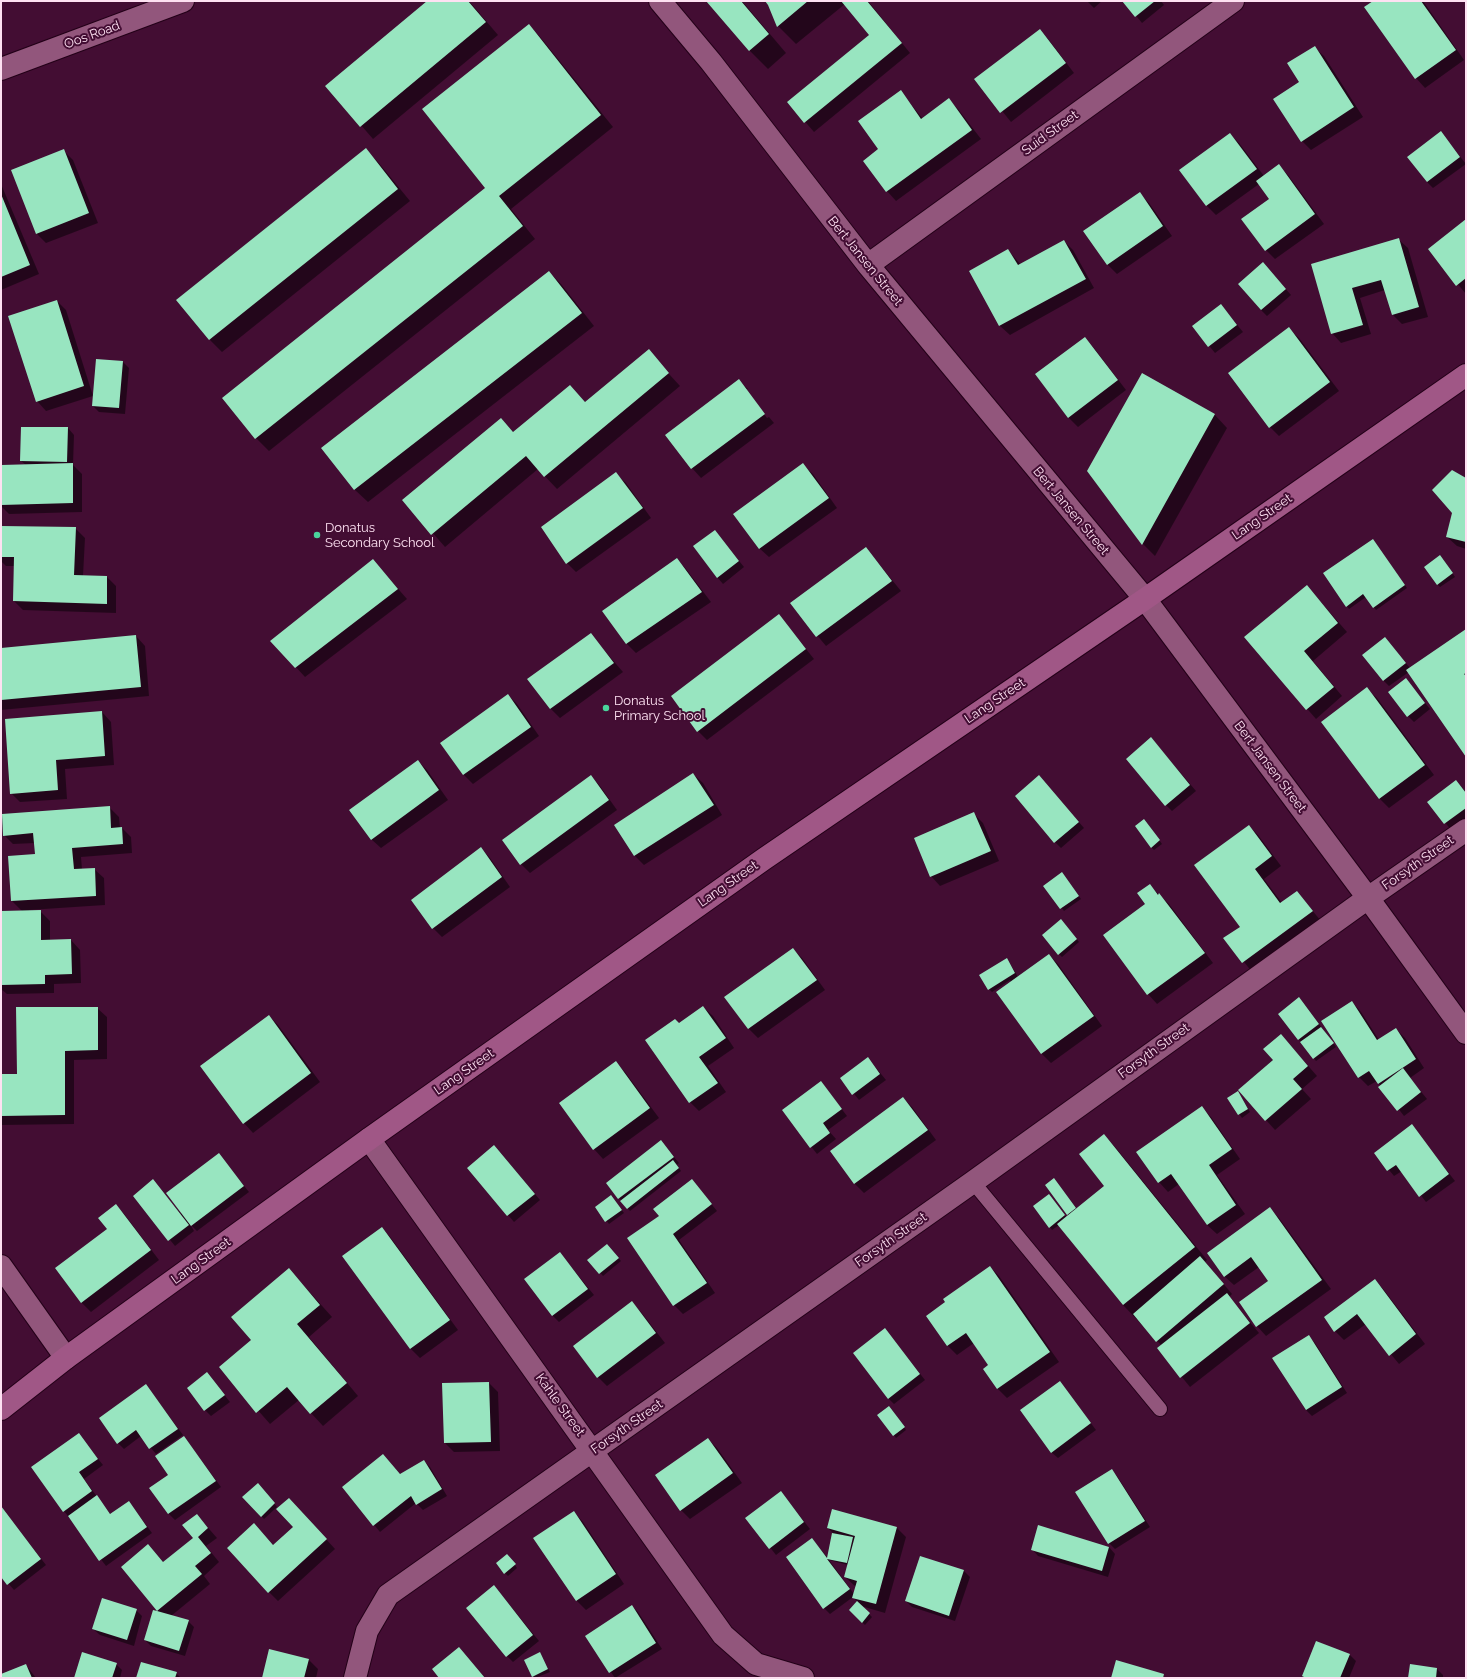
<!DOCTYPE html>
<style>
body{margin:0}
#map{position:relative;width:1467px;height:1679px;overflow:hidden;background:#430d33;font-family:Raleway,sans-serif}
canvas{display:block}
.frame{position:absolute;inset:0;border:2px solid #fee1f2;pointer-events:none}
</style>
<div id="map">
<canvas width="1467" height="1679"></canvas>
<div class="frame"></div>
</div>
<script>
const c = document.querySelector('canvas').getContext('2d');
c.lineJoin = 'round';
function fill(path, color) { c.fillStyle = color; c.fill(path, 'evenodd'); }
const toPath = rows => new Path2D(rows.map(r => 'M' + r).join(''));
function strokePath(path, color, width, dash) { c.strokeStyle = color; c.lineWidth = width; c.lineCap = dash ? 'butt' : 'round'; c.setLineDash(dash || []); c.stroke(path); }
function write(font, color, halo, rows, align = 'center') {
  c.font = font + ' Raleway,sans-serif'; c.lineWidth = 4; c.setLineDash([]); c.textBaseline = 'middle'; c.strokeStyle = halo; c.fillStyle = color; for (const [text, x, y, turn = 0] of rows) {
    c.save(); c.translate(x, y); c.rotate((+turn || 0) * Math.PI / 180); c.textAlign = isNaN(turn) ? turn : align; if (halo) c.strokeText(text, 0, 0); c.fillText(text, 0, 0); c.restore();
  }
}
const shadow = toPath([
 [428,1,469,1,498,35,373,139,327,86],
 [708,1,742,1,786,53,768,69,750,51],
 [767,1,868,1,910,53,814,132,788,102,870,35,845,4,796,44,778,26],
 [1087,1,1102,1,1094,8],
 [1124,1,1161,1,1164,5,1142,23],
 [1375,1,1423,1,1464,60,1425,88,1416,78],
 [529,25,541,38,613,127,511,209,535,239,269,451,256,438,224,398,487,189],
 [1040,30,1049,40,1074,73,1011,122,976,79],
 [1314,47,1324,56,1363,117,1311,150,1302,141],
 [900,91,923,119,949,100,958,109,981,139,896,201,887,191,865,161,880,150],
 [1441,133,1466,164,1433,188,1427,182],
 [1230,134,1239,143,1264,176,1279,166,1288,175,1324,224,1275,259,1266,250,1270,199,1259,184,1216,215,1207,206,1181,170],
 [366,150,378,162,410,201,222,352,210,340],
 [64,151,73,160,98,223,46,243,37,234,12,171],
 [1,184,39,274,1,290],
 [1139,193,1149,203,1172,236,1117,274,1107,264],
 [1466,221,1466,294,1429,250],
 [1398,239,1408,248,1428,317,1402,324,1393,315,1385,290,1360,298,1371,334,1341,343,1332,333,1312,265],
 [1064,241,1073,250,1094,288,1010,335,1000,326,970,271,1008,250,1021,265],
 [1269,270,1291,295,1267,316,1261,310],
 [549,272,561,284,594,326,368,502,355,490,323,448],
 [57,301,66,310,93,396,46,411,37,401],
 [1221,305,1243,332,1215,353,1193,326],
 [1289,329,1299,338,1339,391,1279,436,1270,427],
 [1085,339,1094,348,1126,390,1078,427,1069,418,1037,375],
 [648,351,680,386,557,489,538,469,445,547,404,500,501,419,514,433,570,386,586,403],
 [123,362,129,368,125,414,99,412,93,406],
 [1142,375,1215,415,1227,428,1155,556,1143,544,1088,471],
 [739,381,748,389,745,389,767,418,769,417,774,423,701,478,692,468],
 [68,428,74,435,73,465,82,474,82,512,9,514,1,506,1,466,26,465,21,461],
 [803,465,813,474,837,508,769,557,759,548],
 [616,474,626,483,651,518,576,572,567,563],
 [1466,479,1466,549,1457,546,1447,537],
 [1,527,75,528,85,538,83,576,107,577,116,586,116,613,23,610,14,601,15,566,6,566,1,561],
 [715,531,744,567,723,584,717,577],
 [1373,540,1407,588,1376,610,1366,597,1349,609,1347,606],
 [866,548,901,591,826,646,791,604],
 [677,559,686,569,711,602,636,653,627,644,604,612],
 [1443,559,1455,577,1440,587,1438,585],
 [373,560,407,599,305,677,272,641],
 [1307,586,1347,632,1313,661,1342,696,1316,719,1245,637],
 [779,615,814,659,707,740,698,731],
 [1466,630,1466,755,1409,672,1389,686,1383,680,1385,638,1410,668],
 [591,635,623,672,560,718,550,708],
 [136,636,145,646,149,696,1,710,1,649],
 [1406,679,1430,709,1414,722,1408,716],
 [1367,689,1377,698,1434,775,1389,808,1380,799,1323,722],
 [508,695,517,704,539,736,473,784,464,775,441,743],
 [102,712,111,722,114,765,65,769,67,799,20,802,11,793],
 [1157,745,1196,791,1172,811,1166,805],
 [418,761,427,770,448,800,381,848,371,839],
 [693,774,703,783,722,815,644,865,635,856,615,825],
 [591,776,600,786,617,810,530,873,521,864],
 [1039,776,1084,828,1061,848,1055,842],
 [1456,781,1466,792,1466,819,1451,830,1429,802],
 [110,808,119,817,120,828,122,828,131,837,132,853,81,857,82,869,94,869,104,878,105,905,29,910,30,912,40,911,50,921,50,941,71,940,80,950,81,983,54,984,54,993,7,994,1,989,1,912,23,912,12,901,9,857,36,855,35,843,13,844,4,835],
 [974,814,983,823,999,861,940,886,931,876],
 [1147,823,1162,844,1154,850,1151,847],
 [1249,826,1258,835,1281,866,1264,879,1282,903,1297,892,1321,921,1252,972,1225,938,1241,927],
 [481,848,490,858,510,887,442,937,433,928],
 [1064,876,1081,899,1064,911,1045,886],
 [1149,885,1169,904,1213,963,1157,1004,1148,994,1104,935,1146,904],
 [1064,923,1079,942,1062,957,1059,954],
 [793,949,802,958,825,990,758,1038,749,1029],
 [1049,955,1058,964,1102,1026,1051,1063,1042,1054,1010,980,992,992,989,989,1009,962,1018,977],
 [1352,1002,1361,1012,1379,1040,1396,1029,1405,1038,1424,1068,1410,1078,1427,1099,1404,1116,1377,1081,1368,1086,1359,1077],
 [1305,1005,1336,1047,1316,1061,1279,1014],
 [703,1007,713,1016,734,1048,708,1066,726,1092,699,1111,690,1102,679,1024],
 [97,1008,107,1017,107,1059,74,1060,74,1124,1,1125,1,1075,18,1075],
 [269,1016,278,1025,320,1082,253,1133,244,1123],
 [1290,1045,1317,1076,1302,1089,1311,1099,1275,1130,1239,1090],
 [868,1058,886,1080,859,1100,841,1078],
 [616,1063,625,1072,659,1118,603,1159,594,1149,560,1103],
 [821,1082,847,1116,828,1130,836,1139,817,1154,783,1111],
 [1240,1095,1250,1112,1242,1118,1229,1099],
 [903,1098,912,1107,936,1140,864,1193,855,1184,831,1151],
 [1202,1108,1211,1117,1240,1159,1217,1175,1245,1214,1217,1234,1207,1225,1179,1184,1168,1192,1159,1182],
 [1412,1126,1455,1181,1426,1202,1402,1171,1394,1176,1375,1153],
 [1104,1135,1116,1148,1207,1260,1205,1262,1232,1294,1229,1297,1259,1333,1190,1387,1158,1348,1162,1346,1123,1305,1059,1225,1052,1230,1050,1227,1049,1195,1067,1218,1069,1216,1056,1182,1077,1209,1106,1186],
 [661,1142,679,1163,677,1165,681,1171,630,1211,607,1183],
 [500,1152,540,1200,514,1222,468,1168],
 [219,1155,249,1192,197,1231,190,1224,194,1231,175,1246,134,1196,153,1181,181,1214],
 [692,1180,717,1211,679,1240,715,1293,683,1314,674,1305,660,1216],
 [611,1196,624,1213,609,1224,596,1207],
 [116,1205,125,1215,159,1260,91,1312,81,1302],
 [1270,1209,1279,1218,1331,1289,1266,1336,1257,1326,1240,1303,1269,1282,1259,1267,1234,1285,1224,1276],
 [382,1228,391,1238,458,1330,420,1358,410,1348],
 [609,1248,621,1261,603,1276,589,1260],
 [560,1253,594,1295,559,1322,553,1316],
 [990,1267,999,1276,1059,1362,1007,1398,998,1389,985,1369,990,1366,974,1343,957,1355,948,1346,927,1316],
 [289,1269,332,1317,309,1337,358,1396,323,1426,299,1400,270,1424,220,1367,252,1340],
 [1375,1280,1384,1290,1425,1344,1399,1364,1366,1324,1344,1340,1335,1331],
 [632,1303,641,1312,665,1343,607,1386,598,1377],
 [885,1329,925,1380,894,1404,888,1398],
 [1309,1337,1315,1343,1347,1393,1312,1416,1306,1410,1274,1359],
 [207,1373,230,1402,211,1416,205,1410],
 [1060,1382,1096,1430,1058,1458,1051,1452],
 [489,1383,498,1392,500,1451,454,1452,445,1443,443,1384],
 [146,1385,183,1435,156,1454,141,1436,124,1449,118,1443],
 [892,1410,906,1430,896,1438,894,1435],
 [79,1435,103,1465,84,1479,98,1498,111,1515,129,1502,152,1533,106,1566,64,1511],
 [184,1437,221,1487,175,1520,169,1514,170,1475],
 [708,1439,717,1448,742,1483,690,1519,681,1510],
 [383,1455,401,1475,424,1461,430,1467,447,1496,423,1510,416,1503,380,1532,343,1487],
 [1111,1470,1117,1476,1150,1527,1115,1549,1109,1543],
 [258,1485,277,1507,264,1519,244,1497],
 [781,1492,810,1529,776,1555,747,1518],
 [1,1507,46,1565,14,1590,1,1575],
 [298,1508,335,1549,278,1601,269,1592,263,1534,274,1546,294,1527],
 [833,1511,897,1528,906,1537,885,1613,861,1606,872,1617,865,1625,850,1610,858,1602,853,1597,830,1614,824,1608,812,1539,828,1558,833,1533,828,1528],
 [829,1560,848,1565,845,1577,856,1587,854,1594],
 [574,1512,583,1522,624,1584,586,1610,577,1601,535,1539],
 [197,1515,217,1538,206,1546,219,1562,204,1576,210,1584,171,1616,188,1621,194,1627,185,1656,151,1646,145,1640,159,1613,122,1567,148,1545,164,1563,194,1538],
 [1109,1547,1115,1554,1108,1577,1038,1556,1032,1549],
 [921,1557,964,1571,970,1577,955,1621,912,1607,906,1601],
 [510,1558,517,1568,508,1576,505,1573],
 [500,1593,539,1641,513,1662,507,1656],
 [632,1606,638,1612,662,1649,615,1678,586,1636],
 [136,1610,142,1616,134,1646,100,1635,93,1629],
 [1317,1642,1350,1655,1356,1661,1349,1678,1305,1678,1303,1676],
 [540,1654,550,1672,535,1678,533,1676],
 [309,1660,318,1669,316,1678,263,1678],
 [116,1664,122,1670,120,1678,75,1678],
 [26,1665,36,1678,1,1678,1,1675],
 [1437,1669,1443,1675,1443,1678,1409,1678],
 [176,1673,181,1678,138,1678]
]);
const building = toPath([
 [427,1,468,1,486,22,360,127,325,86],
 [706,1,741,1,769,34,749,51],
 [765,1,808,1,777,27,768,5],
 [841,1,867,1,902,43,804,123,787,102,869,35],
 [1122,1,1155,1,1135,17],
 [1373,1,1421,1,1456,50,1415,79,1364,7],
 [529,24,601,115,499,196,523,226,255,439,222,398,485,188,422,109],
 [1040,29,1066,63,1000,113,974,79],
 [1315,46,1354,107,1301,142,1273,99,1299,82,1287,63],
 [901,90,921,119,949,98,972,130,886,192,863,161,878,149,858,121],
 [1441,131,1460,157,1427,182,1407,157],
 [1230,133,1257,169,1206,206,1179,170],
 [366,148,398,189,209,340,176,300],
 [64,149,89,213,36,234,11,170],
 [1279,164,1315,214,1265,251,1241,219,1269,199,1256,181],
 [1140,192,1163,226,1107,265,1083,231],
 [1,194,30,265,1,277],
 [1466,219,1466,278,1456,286,1428,249],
 [1399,238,1419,307,1392,315,1381,280,1352,288,1363,325,1331,334,1311,264],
 [1064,240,1086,279,999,326,969,271,1008,249,1018,265],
 [1263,262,1286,289,1261,310,1238,284],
 [549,271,582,313,354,490,321,448],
 [57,300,84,386,36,402,8,316],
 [1221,304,1237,325,1208,347,1192,326],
 [1289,327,1330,382,1269,428,1228,373],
 [1085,337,1118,380,1068,418,1035,374],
 [649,349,669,373,544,477,526,456,431,535,402,500,501,418,513,432,570,385,585,402],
 [96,359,123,361,119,408,92,406],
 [1142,373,1215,414,1142,545,1087,471],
 [739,379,765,414,691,469,665,435],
 [21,427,68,427,67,462,20,461],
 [73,463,73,503,1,505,1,465],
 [803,463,829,498,759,549,733,514],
 [1452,470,1466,478,1466,542,1446,537,1452,513,1432,490],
 [616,472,643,508,566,564,541,527],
 [1,526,76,527,74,575,107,576,107,604,13,601,14,557,1,557],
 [715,530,739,561,717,578,693,546],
 [1373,539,1405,585,1373,608,1363,594,1346,607,1323,573],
 [866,547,892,581,816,637,790,603],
 [1440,555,1453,573,1437,585,1424,567],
 [677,558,702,592,626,644,602,611],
 [373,559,398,589,295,668,270,641],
 [1307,585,1338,623,1304,651,1334,687,1306,710,1244,637],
 [779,614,806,649,697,732,671,696],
 [1466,629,1466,673,1464,674,1466,676,1466,757,1406,670],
 [591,633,614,663,550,709,527,679],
 [136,635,141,687,1,700,1,648],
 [1385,637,1406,663,1383,681,1362,655],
 [1406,678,1425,703,1407,717,1388,692],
 [1367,687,1425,765,1379,799,1321,722],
 [508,694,531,727,463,775,440,743],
 [102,711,105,756,56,760,58,790,10,794,5,719],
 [1151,737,1190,785,1165,806,1126,759],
 [418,760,439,790,371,840,349,810],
 [693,773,714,805,634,856,614,825],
 [591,775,609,800,520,865,502,840],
 [1039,775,1079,822,1054,843,1015,796],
 [1456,780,1466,793,1466,808,1444,824,1427,802],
 [110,806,111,828,122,827,123,844,72,848,74,869,95,868,96,896,11,901,8,856,35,854,33,833,3,836,2,814],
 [974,812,991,851,930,877,914,838],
 [1144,819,1160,840,1151,848,1135,826],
 [1249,825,1272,856,1255,869,1280,903,1297,891,1313,911,1242,963,1223,938,1240,927,1194,865],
 [481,847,502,877,432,929,411,900],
 [1062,872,1079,896,1060,909,1043,886],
 [1150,884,1158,895,1159,893,1205,953,1147,995,1103,935,1145,904,1137,893],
 [41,910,41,940,71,939,72,974,45,975,45,984,1,985,1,911],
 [1061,919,1077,939,1058,955,1042,935],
 [793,948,817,980,748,1029,724,997],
 [1049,954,1094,1016,1041,1054,996,992],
 [1007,958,1015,973,988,990,979,975],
 [1299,997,1319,1024,1298,1040,1278,1014],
 [1352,1001,1377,1040,1396,1028,1416,1059,1378,1084,1369,1071,1358,1078,1321,1021],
 [703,1006,726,1038,699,1057,718,1083,689,1103,645,1040,675,1019,679,1023],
 [16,1007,98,1007,98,1050,65,1051,65,1115,1,1116,1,1074,17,1074],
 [269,1015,311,1073,243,1124,200,1066],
 [1321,1027,1334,1043,1313,1059,1300,1042],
 [1281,1034,1308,1066,1293,1079,1302,1089,1265,1121,1238,1090,1273,1060,1263,1049],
 [868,1057,880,1074,852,1095,840,1078],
 [616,1061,650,1108,593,1150,559,1103],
 [1403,1068,1421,1092,1397,1111,1378,1087],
 [821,1081,842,1109,823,1123,830,1133,810,1148,782,1110],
 [1238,1091,1248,1109,1238,1115,1227,1098],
 [903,1097,928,1130,854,1184,830,1151],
 [1202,1106,1232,1149,1209,1165,1236,1205,1207,1225,1171,1174,1158,1183,1136,1152],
 [1412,1124,1449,1174,1419,1197,1396,1165,1387,1171,1374,1153],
 [1104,1134,1195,1247,1123,1305,1057,1224,1104,1186,1079,1154],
 [661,1140,674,1157,618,1199,606,1183],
 [494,1145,535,1194,507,1216,467,1168],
 [219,1153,244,1186,191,1226,166,1193],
 [673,1160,679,1168,627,1209,620,1201],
 [1054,1178,1076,1208,1067,1215,1045,1185],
 [153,1179,189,1225,168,1241,133,1196],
 [692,1179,712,1204,673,1234,707,1283,673,1306,627,1238,659,1216,653,1209],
 [1049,1194,1065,1215,1049,1228,1033,1206],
 [611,1195,622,1210,605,1222,595,1207],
 [116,1204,151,1250,81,1303,55,1268,107,1229,98,1218],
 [1270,1207,1322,1280,1256,1327,1239,1302,1268,1281,1251,1257,1224,1277,1207,1253],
 [382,1227,450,1320,410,1349,342,1256],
 [607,1244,619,1258,599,1274,587,1260],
 [560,1252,588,1289,552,1316,524,1279],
 [1200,1256,1224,1284,1156,1342,1133,1314],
 [990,1266,1050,1352,997,1389,983,1369,988,1365,966,1333,947,1346,926,1316,945,1302,943,1299],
 [289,1268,320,1305,297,1324,347,1383,310,1414,287,1387,256,1413,219,1367,251,1340,231,1317],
 [1375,1279,1416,1334,1389,1356,1357,1314,1334,1332,1324,1317],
 [1227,1293,1250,1323,1180,1378,1157,1348],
 [632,1301,656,1333,597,1378,573,1346],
 [885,1328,920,1374,888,1399,853,1353],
 [1309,1335,1342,1387,1306,1410,1272,1358],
 [207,1372,225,1395,204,1411,187,1388],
 [1060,1381,1091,1423,1051,1453,1020,1410],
 [489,1382,491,1442,444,1443,442,1383],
 [146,1384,178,1429,149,1449,136,1430,117,1444,99,1418],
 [889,1406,905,1427,893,1436,877,1415],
 [79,1433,98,1459,79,1472,92,1491,63,1512,31,1467],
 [184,1436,216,1481,168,1514,149,1488,168,1475,155,1456],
 [708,1438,733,1473,680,1511,655,1475],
 [383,1454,400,1474,424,1460,442,1489,416,1505,411,1496,373,1526,342,1487],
 [1112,1469,1145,1521,1108,1544,1075,1492],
 [258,1483,275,1503,261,1517,242,1497],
 [781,1491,804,1522,769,1549,745,1518],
 [97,1495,110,1514,129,1501,147,1527,99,1561,68,1516],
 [289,1498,327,1539,268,1593,227,1548,254,1523,273,1545,293,1527,276,1509],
 [1,1506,41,1559,7,1585,1,1577],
 [832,1509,897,1527,876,1604,852,1598,857,1581,844,1577,855,1536,827,1528],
 [574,1511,616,1574,576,1601,533,1538],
 [197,1514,208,1528,198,1537,211,1553,195,1566,202,1574,157,1611,189,1620,179,1651,144,1640,153,1610,157,1611,121,1567,148,1544,163,1562,193,1538,182,1525],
 [1038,1525,1109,1547,1102,1571,1031,1550],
 [832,1533,853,1537,847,1563,827,1559,850,1589,823,1609,786,1557,812,1538,827,1558],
 [507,1554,516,1564,504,1574,496,1563],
 [920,1556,964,1570,949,1616,905,1601],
 [494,1585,533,1635,506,1657,466,1608],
 [102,1598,137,1609,127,1640,92,1629],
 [857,1601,870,1613,862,1623,849,1610],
 [632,1605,656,1643,609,1673,585,1636],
 [1316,1641,1350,1654,1340,1678,1306,1678,1302,1676],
 [459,1647,485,1678,439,1678,432,1669],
 [269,1649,309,1659,304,1678,262,1678],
 [82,1652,117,1663,112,1678,74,1678],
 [540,1652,548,1669,532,1677,524,1660],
 [1116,1660,1164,1674,1163,1678,1111,1678],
 [141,1662,177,1672,175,1678,136,1678],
 [26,1664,32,1678,1,1678,1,1674],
 [1410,1664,1437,1668,1436,1678,1408,1678]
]);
const lane = toPath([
 [973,1182,1160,1409]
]);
const street = toPath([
 [660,1,711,62,868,265,1145,599,1368,898,1466,1033],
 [1,69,183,1],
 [868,265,1233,1],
 [369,1139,723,1635,756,1664,803,1678],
 [1,1266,66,1358],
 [355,1678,367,1631,388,1595,973,1182,1368,898,1466,830]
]);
const secondary = toPath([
 [1,1409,66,1358,369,1139,764,859,1145,599,1466,375]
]);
const markers = [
 [317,535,4,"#4ad49c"],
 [606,708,4,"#4ad49c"]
];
const streetNames = [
 ["Oos Road",92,35,-20],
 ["Suid Street",1050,133,-36],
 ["Bert Jansen Street",865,261,51],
 ["Bert Jansen Street",1071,511,50],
 ["Lang Street",1262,517,-35],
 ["Lang Street",995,701,-34],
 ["Bert Jansen Street",1270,767,53],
 ["Forsyth Street",1418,863,-35],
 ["Lang Street",728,884,-35],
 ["Forsyth Street",1154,1051,-36],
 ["Lang Street",464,1072,-35],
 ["Forsyth Street",891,1240,-35],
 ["Lang Street",201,1261,-36],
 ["Kahle Street",560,1405,54],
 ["Forsyth Street",627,1427,-35]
];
const poiNames = [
 ["Donatus",325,528],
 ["Secondary School",325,543],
 ["Donatus",614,701],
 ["Primary School",614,716]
];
fill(shadow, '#0007');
fill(building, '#98e5c0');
strokePath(lane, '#230018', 16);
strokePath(street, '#230018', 24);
strokePath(secondary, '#230018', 24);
strokePath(lane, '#92567c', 14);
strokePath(street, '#92567c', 22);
strokePath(secondary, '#a05786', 22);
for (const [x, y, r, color] of markers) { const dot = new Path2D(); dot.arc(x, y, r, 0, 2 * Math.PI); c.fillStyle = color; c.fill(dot); strokePath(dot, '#430d33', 1.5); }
write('13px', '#fee1f2', '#430d33', streetNames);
write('13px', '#fee1f2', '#430d33', poiNames, 'left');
</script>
